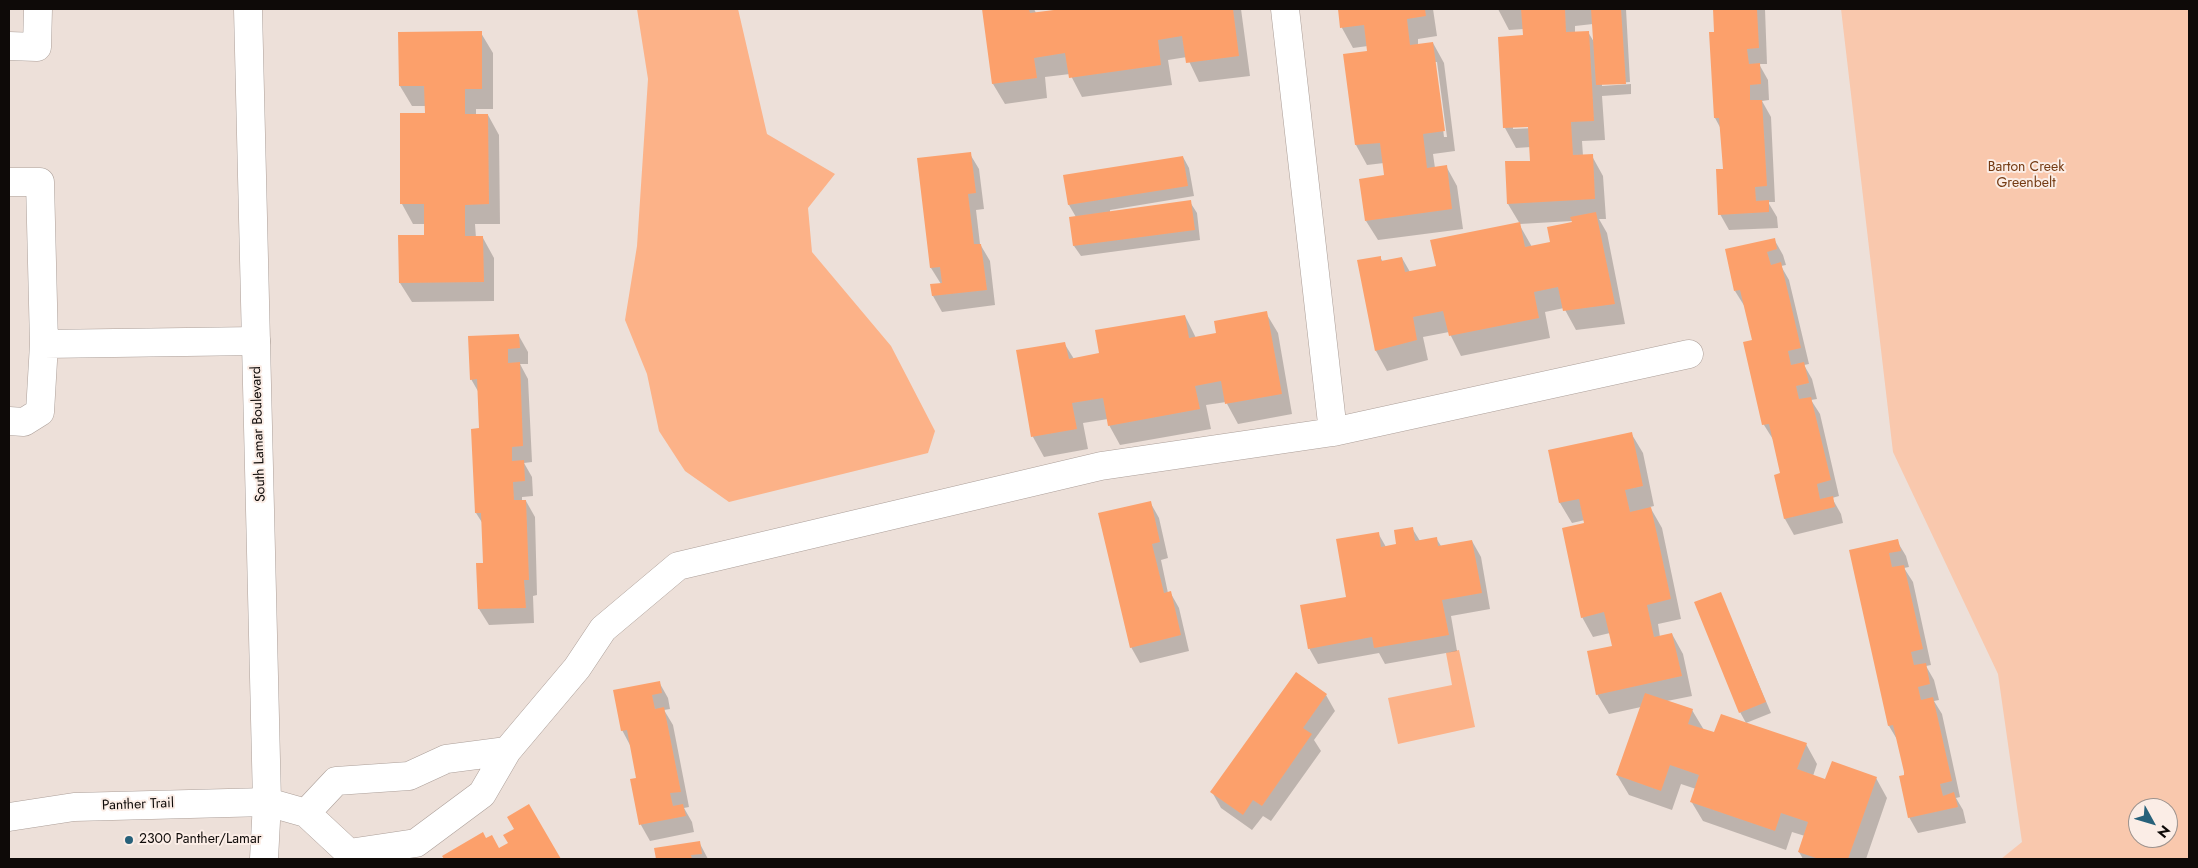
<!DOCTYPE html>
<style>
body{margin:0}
#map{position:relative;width:2198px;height:868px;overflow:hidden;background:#ede0d9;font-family:Jost,sans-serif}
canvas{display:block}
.frame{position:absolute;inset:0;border:10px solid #0e0a08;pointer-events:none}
.north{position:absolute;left:2128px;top:798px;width:50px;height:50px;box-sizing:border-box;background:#fbede6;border:1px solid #9c928d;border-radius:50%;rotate:129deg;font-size:14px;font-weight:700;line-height:20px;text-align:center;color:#0e0a08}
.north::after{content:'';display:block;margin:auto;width:18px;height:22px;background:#27617a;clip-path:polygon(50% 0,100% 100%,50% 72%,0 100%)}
</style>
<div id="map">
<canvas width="2198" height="868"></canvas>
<div class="frame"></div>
<div class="north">N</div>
</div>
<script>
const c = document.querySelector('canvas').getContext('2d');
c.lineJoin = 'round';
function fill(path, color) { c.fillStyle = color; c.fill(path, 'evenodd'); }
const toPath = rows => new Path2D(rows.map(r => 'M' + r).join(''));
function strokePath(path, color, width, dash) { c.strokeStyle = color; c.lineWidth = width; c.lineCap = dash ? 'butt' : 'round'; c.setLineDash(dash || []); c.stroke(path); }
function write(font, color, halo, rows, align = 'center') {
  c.font = font + ' Jost,sans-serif'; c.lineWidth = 4; c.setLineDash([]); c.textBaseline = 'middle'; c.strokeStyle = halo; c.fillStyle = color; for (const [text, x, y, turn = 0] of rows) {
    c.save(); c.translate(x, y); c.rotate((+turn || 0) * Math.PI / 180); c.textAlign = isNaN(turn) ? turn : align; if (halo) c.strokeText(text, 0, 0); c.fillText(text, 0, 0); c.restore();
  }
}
const green = toPath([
 [1841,9,2189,9,2189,859,2001,859,2022,842,1998,674,1893,452],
 [2138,808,2168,808,2168,838,2138,838]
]);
const water = toPath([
 [637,9,738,9,767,134,835,174,808,208,812,252,891,346,935,431,928,453,729,502,685,471,659,431,647,374,625,320,637,246,648,79],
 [1459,650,1475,727,1398,744,1388,698,1452,685,1446,653]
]);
const shadow = toPath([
 [984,9,1034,9,1036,13,1064,9,1241,9,1250,76,1199,82,1187,57,1168,60,1172,85,1082,97,1070,74,1045,77,1047,98,1005,104,993,84],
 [1339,9,1433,9,1437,36,1418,39,1418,45,1433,43,1444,63,1455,151,1433,154,1435,168,1446,166,1457,186,1463,229,1378,240,1366,221,1386,176,1384,163,1367,165,1356,145,1344,55,1368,52,1368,46,1353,48,1342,28],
 [1435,62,1437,62,1447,137,1444,137],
 [1498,9,1626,9,1630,82,1602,84,1602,86,1631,84,1631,94,1602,96,1605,140,1582,141,1583,156,1592,156,1603,176,1606,219,1599,219,1607,233,1625,324,1576,330,1564,308,1545,312,1550,338,1461,356,1449,332,1423,337,1428,360,1387,371,1376,351,1359,261,1380,257,1383,262,1402,258,1410,272,1437,267,1519,224,1532,247,1552,243,1573,223,1572,221,1520,224,1508,204,1531,162,1531,147,1516,148,1505,128,1524,29,1509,30],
 [1593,24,1594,42,1588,32,1575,33,1575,26],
 [1534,125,1534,128,1513,129,1513,126],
 [1714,9,1765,9,1767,64,1759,64,1768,80,1769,100,1762,101,1771,117,1775,202,1768,202,1777,217,1778,228,1729,230,1720,214,1724,170,1721,129,1715,118],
 [481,33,493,53,493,109,476,109,476,115,488,115,499,135,500,224,475,224,476,238,483,238,494,258,494,301,412,302,400,283,425,236,425,224,413,224,402,204,426,114,426,106,412,106,400,86,399,34],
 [970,154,979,169,984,209,976,210,980,244,990,261,995,305,942,312,933,296,931,285,941,284,931,268],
 [1183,157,1189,168,1194,196,1110,210,1110,212,1190,202,1197,213,1200,240,1081,256,1074,246,1076,217,1069,205,1064,176],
 [1774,239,1783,255,1786,265,1781,266,1789,280,1809,364,1804,365,1812,379,1817,399,1811,400,1820,414,1839,496,1832,498,1841,514,1843,523,1794,535,1785,519,1775,476,1781,474,1774,441,1764,425,1745,343,1753,341,1745,307,1735,291],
 [1266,313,1278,333,1292,414,1238,424,1226,402,1206,405,1211,429,1120,445,1109,425,1108,419,1083,423,1088,449,1044,457,1033,437,1017,351,1064,343,1074,359,1101,354,1185,316,1196,338,1218,334],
 [519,336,528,352,528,364,520,364,528,379,532,462,524,463,532,477,533,496,522,497,522,501,526,501,535,517,537,595,533,596,534,623,489,625,479,609,478,565,484,564,483,524,476,513,480,429,479,393,471,379],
 [1631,433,1643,453,1654,506,1650,507,1662,528,1681,619,1658,624,1660,637,1672,634,1683,654,1692,696,1667,701,1692,710,1704,730,1715,734,1806,744,1817,764,1813,776,1826,780,1876,778,1887,798,1866,859,1803,859,1799,852,1805,836,1792,832,1786,850,1703,821,1691,801,1696,789,1681,784,1672,810,1629,795,1617,775,1641,707,1609,714,1597,694,1613,647,1610,633,1593,637,1582,617,1585,524,1585,520,1572,523,1560,503,1549,451],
 [1150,502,1159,518,1168,558,1161,560,1168,593,1170,592,1179,608,1189,651,1140,663,1131,647],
 [1412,528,1420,541,1436,538,1441,546,1472,541,1481,557,1490,609,1451,616,1457,651,1385,664,1379,653,1318,664,1309,648,1347,598,1378,533,1386,547,1398,545],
 [1897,541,1906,556,1909,567,1904,568,1913,582,1931,665,1926,666,1934,680,1939,700,1934,701,1942,714,1960,797,1956,798,1963,810,1966,823,1918,833,1909,817,1906,776,1898,741,1889,726,1851,551],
 [1720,593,1771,713,1746,723,1740,712],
 [659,682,668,698,670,709,664,710,673,725,689,807,684,808,692,822,694,832,650,841,641,825,631,780,638,779,631,747,622,730],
 [1326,695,1335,711,1314,740,1321,751,1271,821,1263,816,1252,830,1221,808,1212,792],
 [528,806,560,859,445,859,444,856,486,840,499,849,510,843],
 [699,842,708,859,657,859,656,849]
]);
const building = toPath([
 [982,9,1029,9,1030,13,1062,9,1233,9,1239,56,1186,63,1182,36,1158,40,1161,65,1069,78,1065,53,1034,58,1037,78,992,84],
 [1338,9,1425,9,1426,16,1407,19,1410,45,1433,42,1445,131,1423,134,1427,168,1447,165,1452,209,1365,221,1359,179,1384,175,1380,143,1355,145,1343,54,1367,51,1364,25,1340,28],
 [1521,9,1565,9,1566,32,1589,31,1594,121,1571,122,1573,155,1593,154,1595,199,1507,204,1505,161,1530,161,1528,127,1503,128,1498,37,1523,35],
 [1591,9,1621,9,1626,84,1596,85],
 [1713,9,1757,9,1759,48,1747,49,1749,64,1760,63,1761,84,1750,85,1750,100,1762,100,1767,186,1755,187,1756,201,1769,200,1769,212,1718,215,1716,169,1723,169,1719,118,1714,118,1709,32,1714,32],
 [482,31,482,89,465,89,465,114,488,114,489,204,465,205,465,236,483,236,484,282,399,283,398,235,424,235,424,204,400,204,400,113,425,113,424,86,399,86,398,32],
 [971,152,976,193,968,194,974,244,981,244,987,290,932,296,930,284,942,283,940,267,930,268,917,158],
 [1183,156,1188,186,1068,205,1063,175],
 [1191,200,1195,230,1073,246,1069,217],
 [1596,212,1615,304,1563,311,1558,287,1534,292,1539,318,1449,336,1443,311,1413,317,1417,340,1375,351,1357,260,1381,256,1381,261,1402,257,1405,272,1410,271,1436,266,1430,240,1520,222,1525,247,1550,242,1547,227,1572,222,1570,217],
 [1775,238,1777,249,1767,252,1771,265,1781,262,1801,348,1788,351,1791,365,1804,362,1809,383,1796,386,1799,399,1811,397,1831,480,1817,484,1820,499,1833,496,1835,507,1784,519,1774,475,1780,473,1769,424,1762,425,1743,342,1752,340,1740,290,1734,291,1725,249],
 [1267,311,1282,394,1225,404,1221,381,1195,386,1200,409,1108,426,1103,398,1072,403,1077,429,1031,437,1016,350,1065,342,1069,359,1099,353,1095,330,1185,315,1189,338,1216,333,1214,321],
 [519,334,520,348,508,349,508,363,520,362,523,446,512,447,512,461,524,460,525,481,513,482,514,500,526,500,529,580,524,580,526,608,478,609,476,563,483,563,481,513,475,513,471,429,479,428,477,379,470,380,468,336],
 [1632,432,1643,486,1625,490,1630,512,1651,507,1671,599,1647,605,1654,637,1672,633,1682,676,1596,695,1587,651,1612,646,1604,612,1581,618,1562,528,1584,523,1579,499,1559,503,1548,450],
 [1151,501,1160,542,1152,544,1164,593,1171,591,1181,635,1130,648,1098,513],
 [1413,527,1415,541,1437,537,1438,546,1472,540,1482,593,1442,600,1449,635,1374,648,1372,637,1308,649,1300,605,1346,597,1336,539,1379,532,1381,547,1396,544,1394,530],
 [1898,539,1901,551,1889,553,1892,567,1904,565,1923,649,1911,652,1914,665,1926,663,1930,684,1918,687,1921,700,1933,697,1952,781,1940,784,1943,796,1954,792,1958,807,1908,818,1899,776,1904,775,1904,772,1893,725,1888,726,1849,550],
 [1721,592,1766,702,1739,713,1694,602],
 [1296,672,1327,694,1303,728,1312,734,1262,806,1253,800,1243,815,1210,792],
 [660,681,662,693,652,695,655,709,664,707,681,792,670,793,673,806,683,804,686,816,639,825,630,779,636,778,627,730,621,731,613,690],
 [1645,693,1693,709,1688,724,1714,732,1721,714,1807,743,1797,769,1825,779,1832,761,1877,777,1848,859,1819,859,1798,852,1808,822,1781,813,1775,831,1690,802,1699,775,1670,765,1661,791,1616,775],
 [529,804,561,859,444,859,442,856,483,832,486,838,492,835,499,848,508,843,503,835,514,829,507,817],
 [700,841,702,854,691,855,692,859,656,859,654,848]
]);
const minor = toPath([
 [1285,9,1333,432],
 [9,46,37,47,38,9],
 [9,182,40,182,44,344],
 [9,421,24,422,40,412,44,344,256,341],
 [306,813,336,781,409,776,446,759,507,751],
 [9,817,74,807,267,802,306,813,349,853,416,843,482,794,507,751,577,668,603,629,678,566,1101,466,1333,432,1689,354]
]);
const major = toPath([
 [248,9,267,802,264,859]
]);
const markers = [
 [129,840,5,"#27617a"]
];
const parkNames = [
 ["Barton Creek",2026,168],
 ["Greenbelt",2026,184]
];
const streetNames = [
 ["South Lamar Boulevard",259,434,-92],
 ["Panther Trail",138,805,-2]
];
const poiNames = [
 ["2300 Panther/Lamar",139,840]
];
fill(green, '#f9c8ad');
fill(water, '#fcb288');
fill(shadow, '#0003');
fill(building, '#fca06b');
strokePath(minor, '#ac9f99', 29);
strokePath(major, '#ac9f99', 29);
strokePath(minor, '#fff', 28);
strokePath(major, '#fff', 28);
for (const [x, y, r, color] of markers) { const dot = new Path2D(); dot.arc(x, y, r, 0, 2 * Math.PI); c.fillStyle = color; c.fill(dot); strokePath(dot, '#fbede6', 2); }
write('14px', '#733911', '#fbede6', parkNames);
write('14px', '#0e0a08', '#fbede6', streetNames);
write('14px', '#0e0a08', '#fbede6', poiNames, 'left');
</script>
